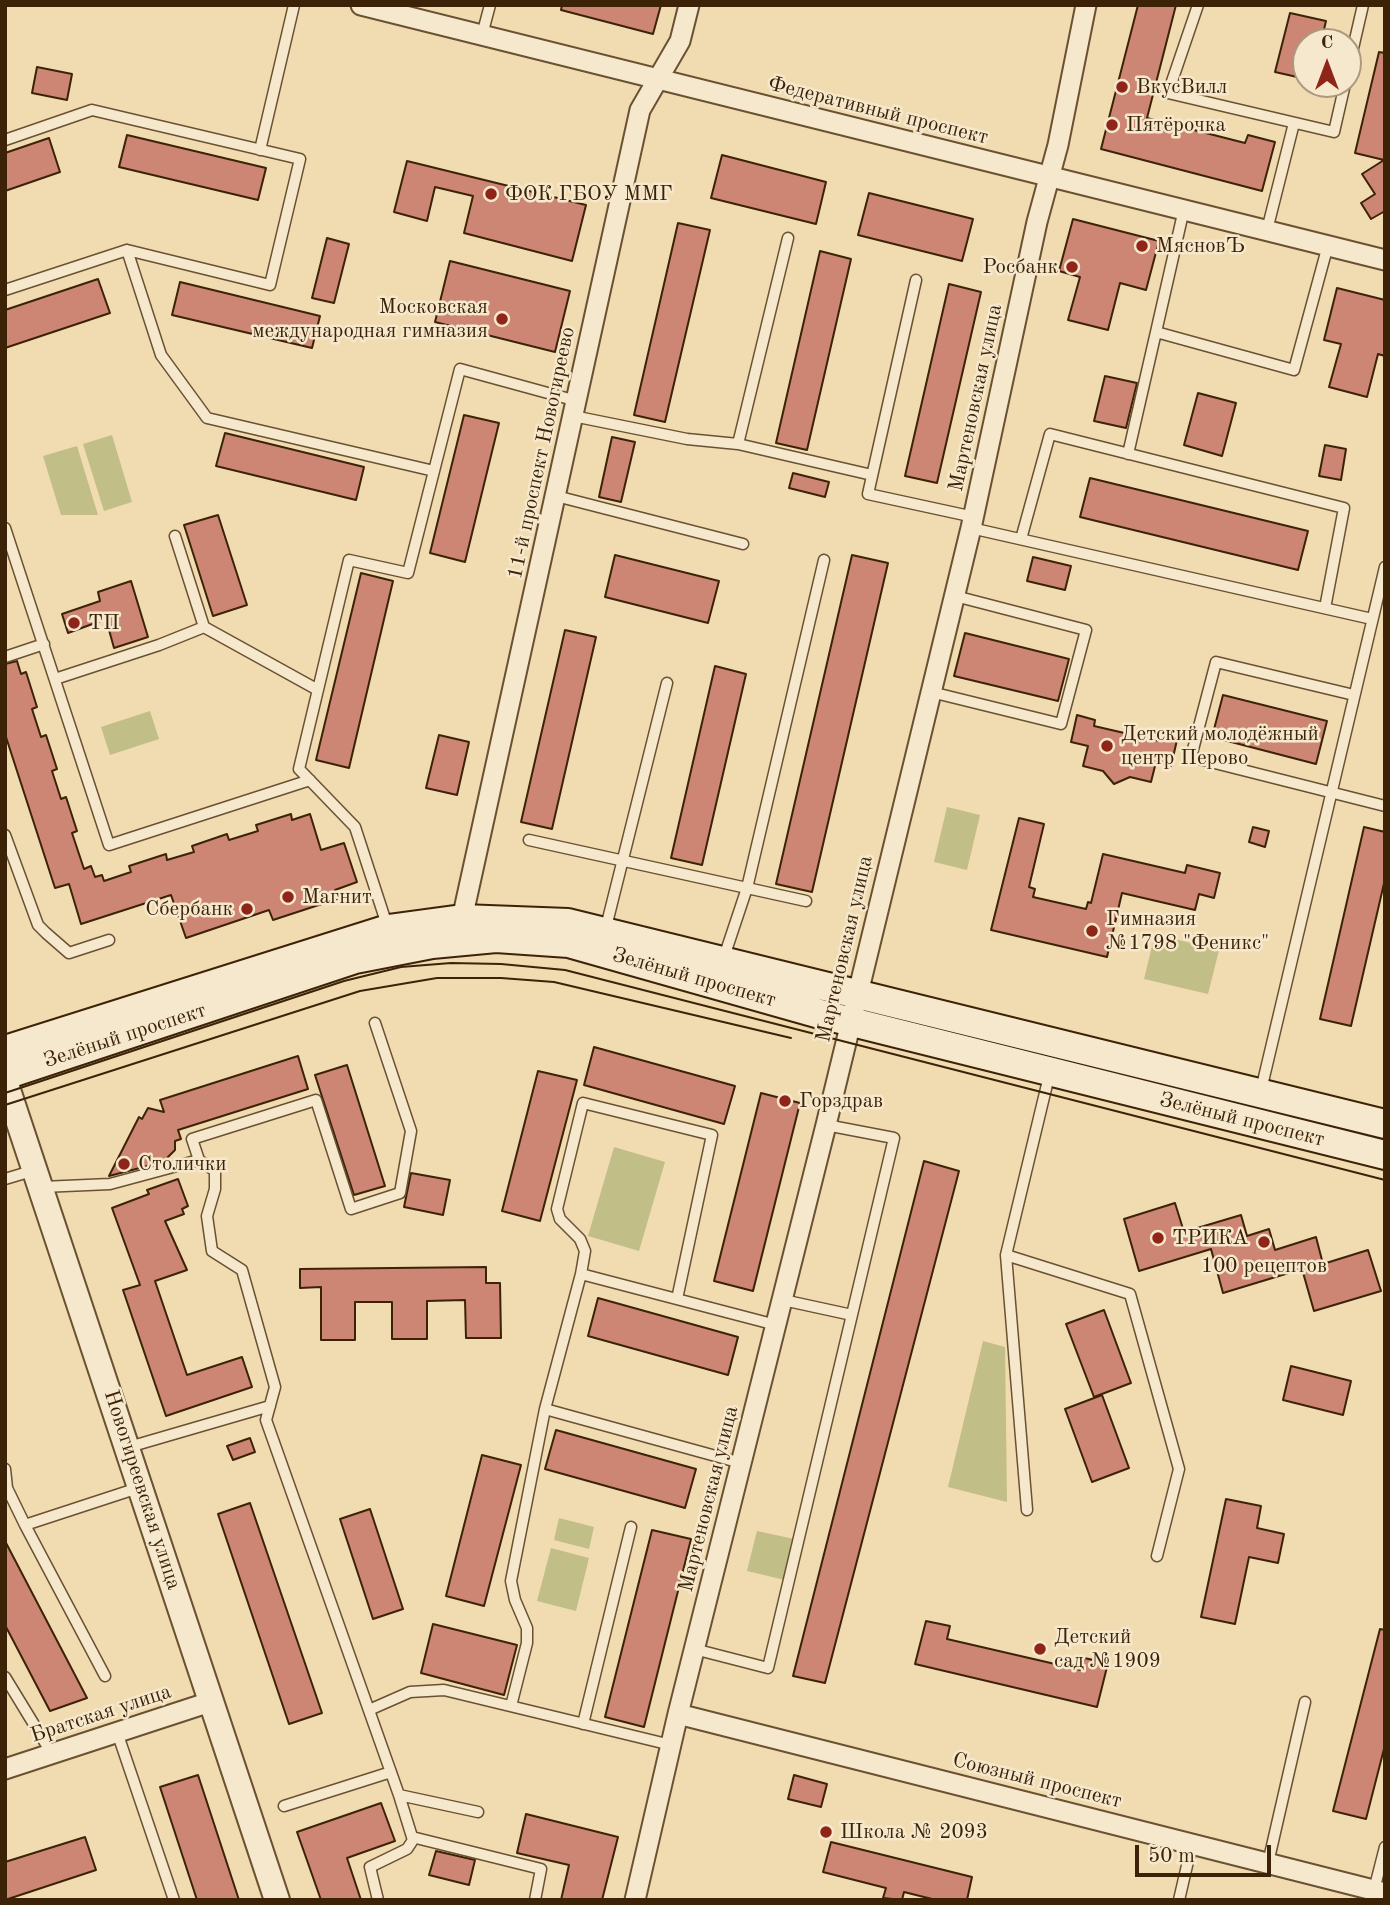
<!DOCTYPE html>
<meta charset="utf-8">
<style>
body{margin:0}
#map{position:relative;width:1390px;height:1905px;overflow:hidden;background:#f1dbb1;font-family:"Old Standard TT",serif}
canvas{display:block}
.frame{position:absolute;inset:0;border:7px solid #3c2308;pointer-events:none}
.north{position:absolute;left:1292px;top:28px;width:70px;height:70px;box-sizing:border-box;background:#f6e8cc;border:2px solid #ac997e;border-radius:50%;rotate:0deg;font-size:19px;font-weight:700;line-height:28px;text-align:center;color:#3c2308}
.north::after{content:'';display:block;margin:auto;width:24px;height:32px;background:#8f2418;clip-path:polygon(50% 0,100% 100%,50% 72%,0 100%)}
.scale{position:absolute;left:1135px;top:1845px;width:136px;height:32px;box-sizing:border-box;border:4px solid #3c2308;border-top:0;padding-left:9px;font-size:21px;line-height:24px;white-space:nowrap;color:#3c2308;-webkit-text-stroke:5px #f6e8cc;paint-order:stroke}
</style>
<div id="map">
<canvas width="1390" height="1905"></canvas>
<div class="frame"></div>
<div class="north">С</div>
<div class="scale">50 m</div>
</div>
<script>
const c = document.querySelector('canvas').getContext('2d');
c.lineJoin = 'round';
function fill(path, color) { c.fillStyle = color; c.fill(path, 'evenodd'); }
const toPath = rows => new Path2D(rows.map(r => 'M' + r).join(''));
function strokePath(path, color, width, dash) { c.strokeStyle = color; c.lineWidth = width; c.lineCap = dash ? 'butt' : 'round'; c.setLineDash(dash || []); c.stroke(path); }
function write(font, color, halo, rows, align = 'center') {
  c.font = font + ' "Old Standard TT",serif'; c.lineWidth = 5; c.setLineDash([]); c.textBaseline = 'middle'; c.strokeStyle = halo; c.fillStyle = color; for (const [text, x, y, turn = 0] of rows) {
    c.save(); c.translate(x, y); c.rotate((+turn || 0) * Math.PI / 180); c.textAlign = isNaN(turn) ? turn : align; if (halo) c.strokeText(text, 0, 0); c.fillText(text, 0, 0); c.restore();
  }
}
const green = toPath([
 [112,435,132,502,104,511,83,444],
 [77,446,98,515,61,515,43,456],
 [150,711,159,739,110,755,101,727],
 [947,807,980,815,967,870,934,862],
 [1155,934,1219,950,1208,994,1144,979],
 [614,1147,665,1162,639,1251,588,1236],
 [983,1341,1005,1347,1007,1502,948,1487],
 [559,1518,594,1527,589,1549,554,1540],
 [757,1531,799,1540,789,1581,747,1571],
 [551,1548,589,1558,576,1611,537,1601]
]);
const building = toPath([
 [562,5,661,5,653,34,561,10,562,5],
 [1138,5,1176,5,1147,118,1245,143,1248,135,1275,142,1262,191,1101,149,1138,5],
 [1290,13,1326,21,1321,42,1306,42,1306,79,1275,72,1290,13],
 [1379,52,1385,53,1385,211,1371,219,1361,203,1375,194,1362,174,1384,160,1355,153,1379,52],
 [37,67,72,74,67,100,32,93,37,67],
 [127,135,266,168,258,200,119,167,127,135],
 [49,138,60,172,5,191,5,153,49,138],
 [722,155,826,182,816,224,711,198,722,155],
 [407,161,586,205,572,261,464,233,473,196,435,187,427,221,394,212,407,161],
 [869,193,973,219,962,261,858,235,869,193],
 [1073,219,1159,241,1146,290,1120,283,1108,330,1068,320,1080,277,1059,271,1073,219],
 [678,223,710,230,665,422,634,415,678,223],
 [327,238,349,244,334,303,312,298,327,238],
 [820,251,851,259,807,450,776,443,820,251],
 [450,261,570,291,555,352,435,322,450,261],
 [98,279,110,313,5,348,5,310,98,279],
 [180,282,320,316,312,348,172,315,180,282],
 [949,284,981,292,937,483,905,476,949,284],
 [1337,288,1385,300,1385,356,1378,354,1367,397,1329,387,1341,344,1324,340,1337,288],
 [1105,376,1137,383,1126,428,1094,421,1105,376],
 [1198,393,1236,403,1222,456,1184,445,1198,393],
 [464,415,499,423,465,562,430,553,464,415],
 [225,433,364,467,356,500,216,466,225,433],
 [612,437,635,442,621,502,599,497,612,437],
 [1325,445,1346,449,1341,480,1319,476,1325,445],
 [793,473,829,482,825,497,789,488,793,473],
 [1090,478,1308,531,1298,570,1080,517,1090,478],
 [218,515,247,605,213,616,184,525,218,515],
 [615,555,719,581,708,623,605,597,615,555],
 [852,555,888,563,812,892,776,884,852,555],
 [1033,557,1071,566,1065,590,1027,581,1033,557],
 [361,573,393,581,349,768,316,760,361,573],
 [131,581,148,637,114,648,106,619,68,633,62,614,100,601,98,592,131,581],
 [565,630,596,637,552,829,521,822,565,630],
 [965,633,1069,659,1058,701,954,676,965,633],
 [17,661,21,674,26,672,37,707,32,709,41,737,46,735,57,769,52,771,61,799,66,797,77,831,72,833,84,869,91,866,95,877,102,875,104,881,131,872,129,866,166,854,167,860,194,852,192,846,227,834,229,840,258,831,256,825,291,814,292,820,310,814,321,850,344,843,357,882,335,890,337,899,273,920,269,910,186,938,171,895,81,924,69,884,55,888,5,734,5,664,17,661],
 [715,666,746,674,702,865,671,858,715,666],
 [1223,695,1327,721,1316,764,1212,737,1223,695],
 [1077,715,1095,720,1094,726,1159,741,1160,736,1177,740,1171,766,1156,762,1151,782,1130,777,1114,784,1103,771,1083,766,1088,746,1071,742,1077,715],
 [439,735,469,742,457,795,426,788,439,735],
 [1019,818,1044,824,1029,887,1035,889,1033,897,1086,909,1088,902,1091,903,1103,854,1185,873,1187,865,1220,873,1214,898,1199,894,1195,910,1122,893,1107,957,991,930,1019,818],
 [1253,827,1269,831,1265,847,1249,842,1253,827],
 [1364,827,1385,832,1385,879,1351,1026,1320,1019,1364,827],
 [594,1047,735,1086,724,1124,584,1085,594,1047],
 [298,1056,308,1089,178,1130,181,1139,175,1141,175,1150,163,1162,109,1176,139,1117,142,1119,148,1108,164,1112,160,1100,298,1056],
 [347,1065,385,1186,354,1195,315,1075,347,1065],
 [538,1071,577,1080,540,1221,502,1211,538,1071],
 [761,1093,800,1103,753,1291,714,1281,761,1093],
 [924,1161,959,1171,825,1683,793,1676,924,1161],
 [411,1173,450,1180,443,1215,404,1207,411,1173],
 [178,1179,188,1206,182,1209,184,1214,165,1221,187,1270,155,1281,187,1375,242,1357,252,1387,166,1416,123,1290,140,1285,112,1208,149,1194,147,1190,178,1179],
 [1175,1203,1184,1232,1241,1215,1247,1236,1269,1229,1275,1250,1316,1237,1323,1264,1368,1250,1381,1291,1314,1311,1302,1269,1223,1293,1211,1249,1139,1271,1124,1219,1175,1203],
 [486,1267,486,1283,500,1283,501,1338,466,1338,465,1300,427,1301,427,1339,392,1339,392,1302,355,1302,355,1340,321,1340,321,1287,300,1288,300,1269,486,1267],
 [598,1298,738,1337,728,1375,588,1336,598,1298],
 [1104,1310,1131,1383,1094,1397,1066,1324,1104,1310],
 [1291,1366,1351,1381,1343,1415,1283,1400,1291,1366],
 [1102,1395,1129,1468,1092,1482,1065,1409,1102,1395],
 [556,1430,696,1469,685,1508,545,1469,556,1430],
 [250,1438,255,1452,233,1460,227,1446,250,1438],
 [482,1455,521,1465,484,1606,446,1596,482,1455],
 [1226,1499,1261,1506,1257,1528,1284,1534,1278,1563,1249,1557,1235,1624,1201,1617,1226,1499],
 [250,1503,322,1713,289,1724,218,1514,250,1503],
 [370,1509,403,1609,373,1619,340,1519,370,1509],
 [652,1530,691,1539,644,1727,605,1717,652,1530],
 [5,1541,87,1698,50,1711,5,1625,5,1541],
 [926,1621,950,1626,947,1639,1081,1670,1084,1658,1108,1663,1097,1707,915,1664,926,1621],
 [433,1624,517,1645,504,1695,421,1673,433,1624],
 [1380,1629,1385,1630,1385,1745,1366,1819,1333,1811,1380,1629],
 [198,1775,239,1900,197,1900,160,1787,198,1775],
 [794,1775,827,1784,821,1807,788,1799,794,1775],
 [381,1803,395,1841,347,1858,361,1900,321,1900,297,1832,381,1803],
 [526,1814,618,1837,602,1900,561,1900,569,1865,517,1853,526,1814],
 [85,1837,96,1870,5,1900,5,1862,85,1837],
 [831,1842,972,1877,967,1900,936,1900,904,1892,902,1900,883,1898,886,1888,823,1872,831,1842],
 [436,1851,475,1860,469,1885,429,1875,436,1851]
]);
const service = toPath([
 [1198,5,1168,93,1334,132,1345,84],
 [482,35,490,5],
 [1348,70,1363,5],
 [5,140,92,110,300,159,270,285,127,250,5,290],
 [260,150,294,5],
 [1184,209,1156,332,1294,370,1328,245],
 [1267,230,1294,123],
 [127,250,161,355,207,418,434,471,460,369,577,401],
 [916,280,868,494,974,517],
 [573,416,687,439,738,444,788,238],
 [738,444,872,475],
 [1128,454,1156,332],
 [556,496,743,544],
 [5,528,109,845,310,780],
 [971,528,1372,619],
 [175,536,204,627,318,690],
 [1021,539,1050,434,1344,508,1325,608],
 [5,657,44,644],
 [55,679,159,645,204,627],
 [931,692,1061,724,1086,630,955,596],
 [1354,695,1216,662,1191,757,1385,806],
 [5,835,38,925,46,933,69,953,109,940],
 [529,840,806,901],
 [387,925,355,827,299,769,349,560,408,573,434,471],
 [605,931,667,683],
 [723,960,747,888,824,560],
 [375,1023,411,1131,400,1193,351,1209,316,1100,192,1139,199,1160,215,1171,215,1189,207,1216,212,1251,242,1270,275,1387,266,1420,399,1795,478,1812],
 [1261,1090,1385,567],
 [5,1179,35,1170],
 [42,1187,110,1184,199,1160],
 [1006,1255,1130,1294,1179,1469,1157,1556],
 [581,1274,585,1251,580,1239,560,1219,557,1209,583,1103,712,1135,677,1299],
 [783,1300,852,1315],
 [129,1447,270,1406],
 [741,1463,545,1409,581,1274,776,1325],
 [5,1469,7,1488,25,1525,138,1488],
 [1027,1510,1006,1255,1050,1072],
 [25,1525,105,1676],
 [694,1649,768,1668,894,1138,826,1125],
 [5,1677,52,1754],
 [511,1706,527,1643,527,1628,515,1600,511,1581,545,1409],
 [369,1710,410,1692,444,1690,671,1745],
 [583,1724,631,1527],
 [117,1732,174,1900],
 [284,1806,391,1772],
 [412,1837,541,1869,535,1900],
 [1268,1863,1305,1702],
 [1374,1890,1385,1847],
 [378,1900,370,1867,407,1849,413,1840,399,1795],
 [1179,1900,1192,1844]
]);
const minor = toPath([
 [361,5,1385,260],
 [462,919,640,110,680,41,689,5],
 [678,1714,1385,1893],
 [5,1769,210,1702],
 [635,1900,678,1714,826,1125,971,528,1037,222,1058,145,1086,5]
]);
const tertiary = toPath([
 [5,1081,277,1900]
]);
const secondary = toPath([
 [5,1050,388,929,462,919,568,923,1385,1124],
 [5,1075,355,959,432,944,496,938,569,943,820,1014,1385,1155]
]);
const tram = toPath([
 [5,1093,344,981,401,967,451,963,501,964,565,970,1385,1180],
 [5,1105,360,991,437,978,501,978,554,982,791,1038]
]);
const markers = [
 [1122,87,7,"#8f2418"],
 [1112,125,7,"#8f2418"],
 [491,194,7,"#8f2418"],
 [1142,246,7,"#8f2418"],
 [1072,267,7,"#8f2418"],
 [502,319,7,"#8f2418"],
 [74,623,7,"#8f2418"],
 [1107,746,7,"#8f2418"],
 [288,897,7,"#8f2418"],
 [247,909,7,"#8f2418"],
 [1092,931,7,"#8f2418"],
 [785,1101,7,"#8f2418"],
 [124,1164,7,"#8f2418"],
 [1158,1238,7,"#8f2418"],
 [1264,1242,7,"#8f2418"],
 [1040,1649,7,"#8f2418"],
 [826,1832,7,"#8f2418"]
];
const poiNames = [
 ["ВкусВилл",1136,87],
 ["Пятёрочка",1126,125],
 ["ФОК ГБОУ ММГ",505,194],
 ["МясновЪ",1156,246],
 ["Росбанк",1058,267,"right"],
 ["Московская",488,307,"right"],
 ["международная гимназия",488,331,"right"],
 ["ТП",88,623],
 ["Детский молодёжный",1121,734],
 ["центр Перово",1121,758],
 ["Магнит",302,897],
 ["Сбербанк",233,909,"right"],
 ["Гимназия",1106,919],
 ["№1798 \"Феникс\"",1106,943],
 ["Горздрав",799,1101],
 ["Столички",138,1164],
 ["ТРИКА",1172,1238],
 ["100 рецептов",1264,1266,"center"],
 ["Детский",1054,1637],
 ["сад №1909",1054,1661],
 ["Школа № 2093",840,1832]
];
const streetNames = [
 ["Федеративный проспект",878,111,14],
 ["Мартеновская улица",976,398,-78],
 ["11-й проспект Новогиреево",542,453,-78],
 ["Мартеновская улица",845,949,-77],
 ["Зелёный проспект",694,978,16],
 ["Зелёный проспект",125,1036,-18],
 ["Зелёный проспект",1242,1120,14],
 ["Новогиреевская улица",142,1490,72],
 ["Мартеновская улица",709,1499,-76],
 ["Братская улица",101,1714,-18],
 ["Союзный проспект",1037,1781,14]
];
fill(green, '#c2be87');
fill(building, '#cd8574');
strokePath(building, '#3c2308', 2);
strokePath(service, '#695132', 13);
strokePath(minor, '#695132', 23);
strokePath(tertiary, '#695132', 28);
strokePath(secondary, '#3c2308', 32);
strokePath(service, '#f6e8cc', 10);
strokePath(minor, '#f6e8cc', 19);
strokePath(tertiary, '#f6e8cc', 24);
strokePath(secondary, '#f6e8cc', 28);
strokePath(tram, '#3c2308', 2);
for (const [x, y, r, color] of markers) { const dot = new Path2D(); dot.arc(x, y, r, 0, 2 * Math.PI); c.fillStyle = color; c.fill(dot); strokePath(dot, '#f6e8cc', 2.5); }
write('21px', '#3c2308', '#f6e8cc', poiNames, 'left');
write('21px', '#3c2308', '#f6e8cc', streetNames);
</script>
